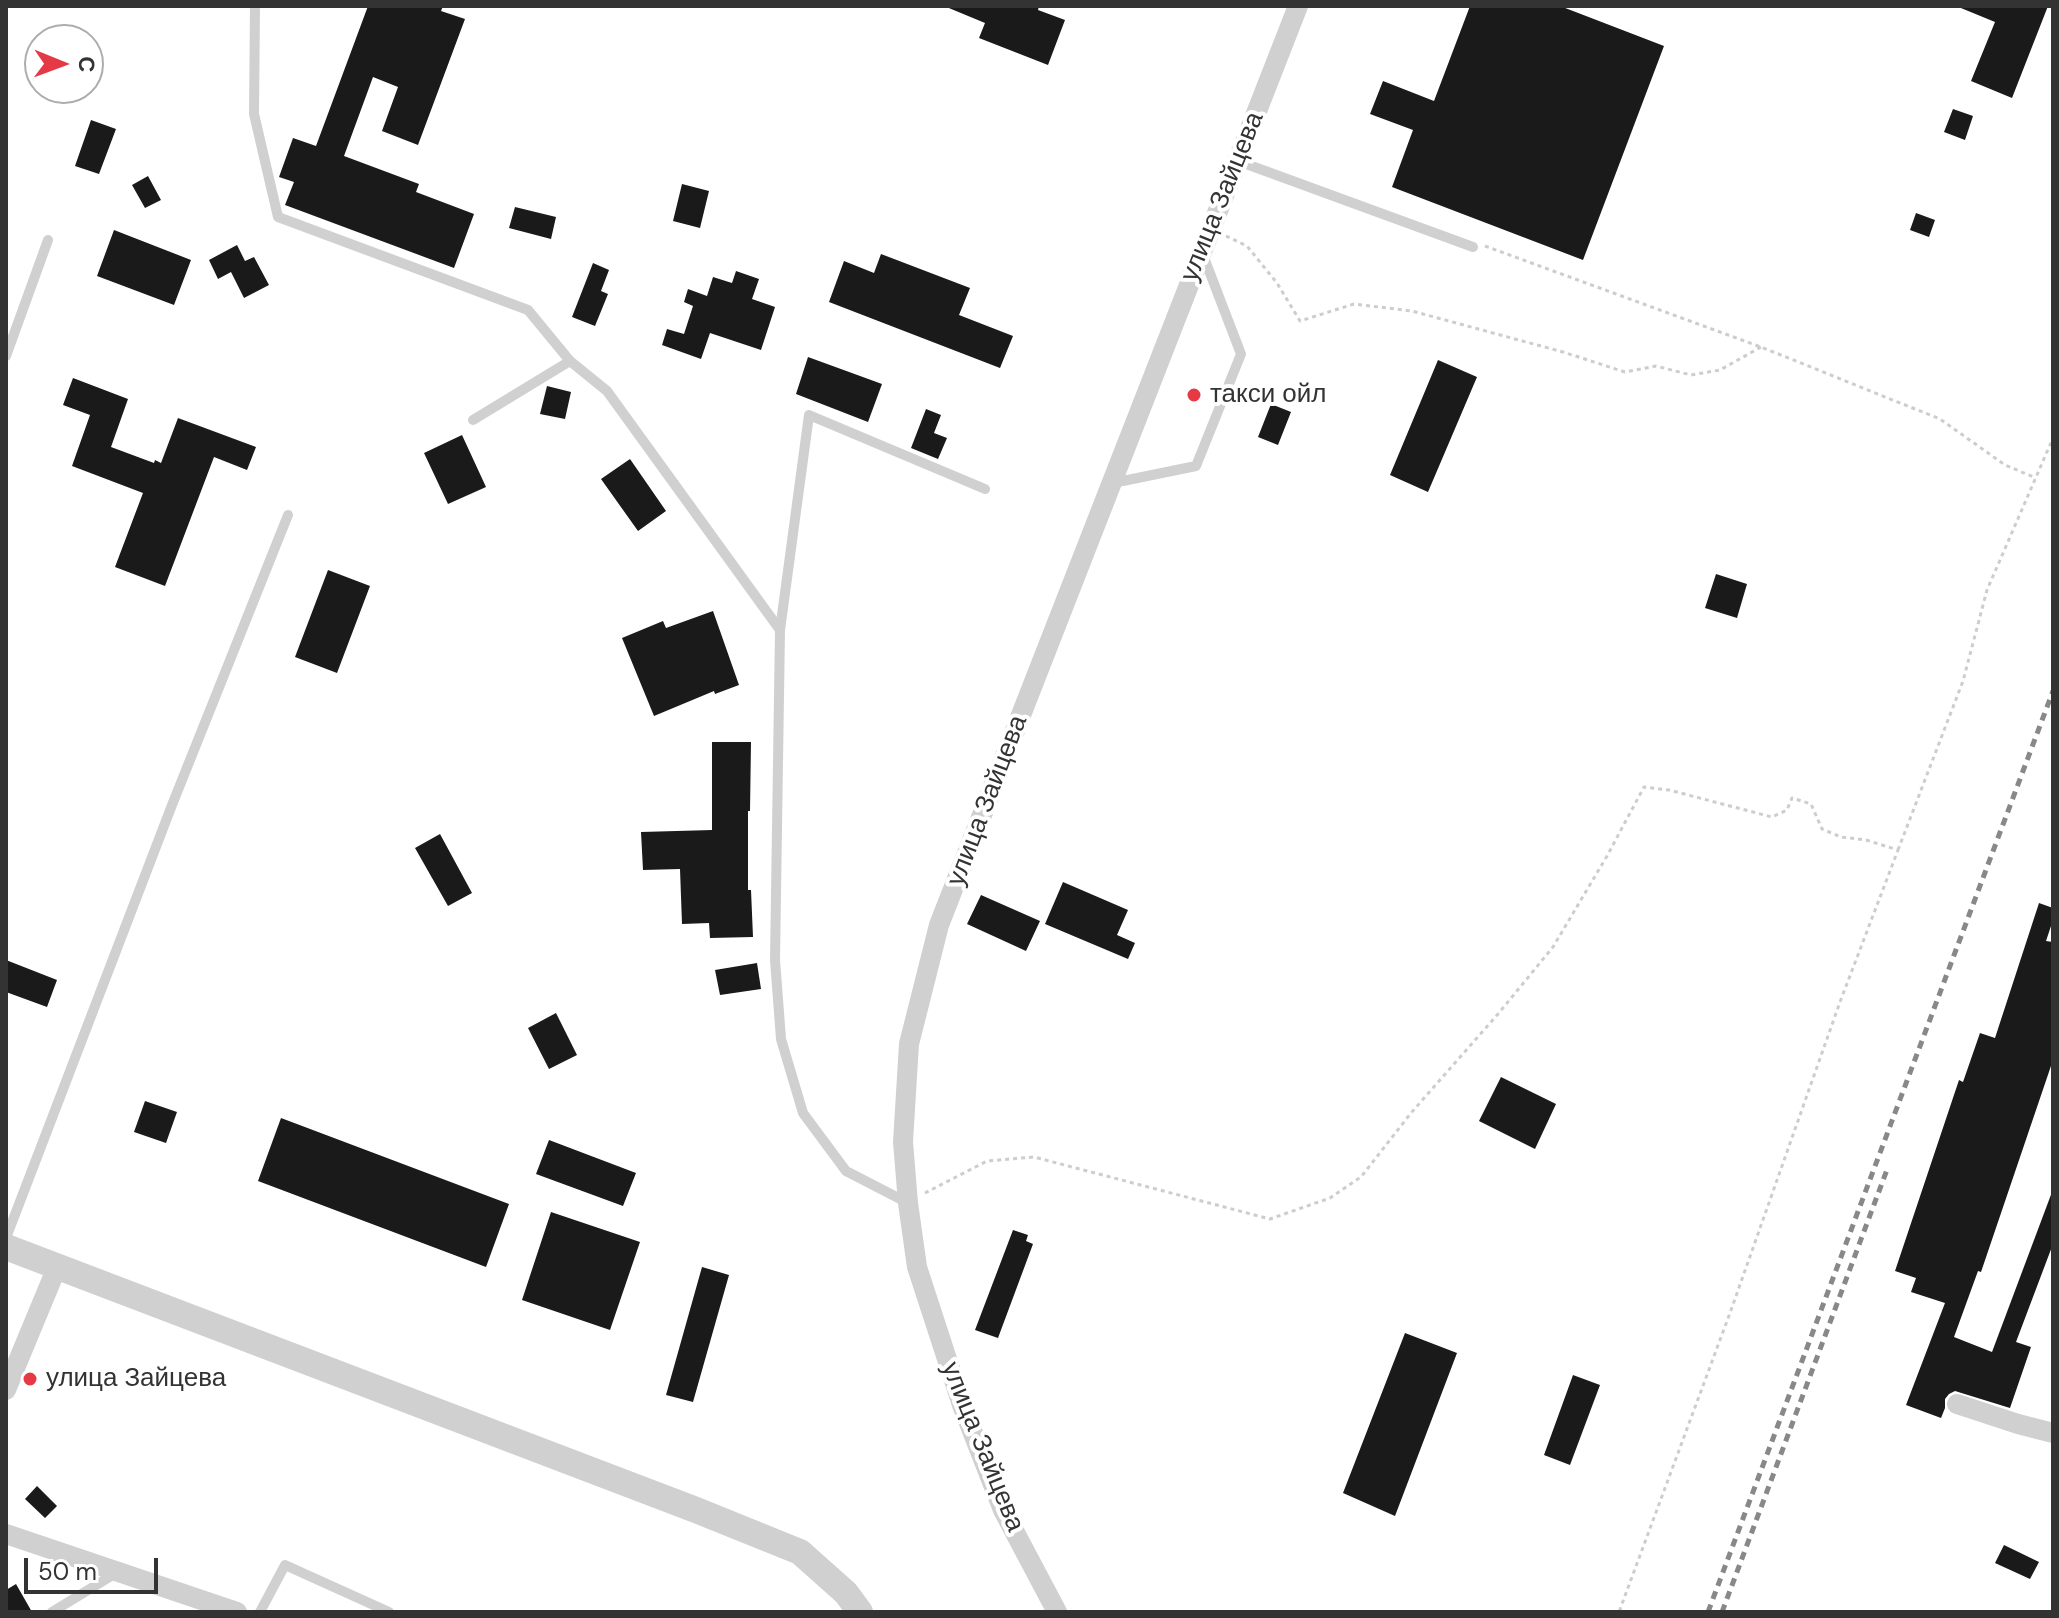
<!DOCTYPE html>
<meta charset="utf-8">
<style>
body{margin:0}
#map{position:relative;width:2059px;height:1618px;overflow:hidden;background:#fff;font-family:"DM Sans",sans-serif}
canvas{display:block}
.frame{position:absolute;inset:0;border:8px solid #333;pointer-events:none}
.north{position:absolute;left:24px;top:24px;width:80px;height:80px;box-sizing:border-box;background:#fff;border:2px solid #adadad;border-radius:50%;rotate:91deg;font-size:22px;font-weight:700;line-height:32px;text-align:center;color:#333}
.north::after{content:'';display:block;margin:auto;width:28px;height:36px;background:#e63946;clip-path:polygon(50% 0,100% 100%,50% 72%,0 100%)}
.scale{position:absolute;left:24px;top:1558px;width:134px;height:36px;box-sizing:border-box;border:4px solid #333;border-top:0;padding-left:10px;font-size:24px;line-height:28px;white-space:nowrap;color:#333;-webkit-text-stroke:6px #fff;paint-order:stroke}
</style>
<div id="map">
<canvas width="2059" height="1618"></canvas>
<div class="frame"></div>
<div class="north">С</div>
<div class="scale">50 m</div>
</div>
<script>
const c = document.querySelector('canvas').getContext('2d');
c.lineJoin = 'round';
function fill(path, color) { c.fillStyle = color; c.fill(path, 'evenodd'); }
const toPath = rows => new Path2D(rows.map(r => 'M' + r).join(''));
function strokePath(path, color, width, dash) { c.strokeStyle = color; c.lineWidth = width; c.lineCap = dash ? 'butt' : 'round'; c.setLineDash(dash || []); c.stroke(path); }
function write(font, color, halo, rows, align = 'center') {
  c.font = font + ' "DM Sans",sans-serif'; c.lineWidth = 8; c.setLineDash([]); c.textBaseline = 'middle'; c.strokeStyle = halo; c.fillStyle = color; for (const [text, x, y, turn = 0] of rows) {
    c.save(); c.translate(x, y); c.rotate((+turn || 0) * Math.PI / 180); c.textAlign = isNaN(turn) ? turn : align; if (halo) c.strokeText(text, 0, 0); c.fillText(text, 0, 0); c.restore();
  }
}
const building = toPath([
 [368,6,443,6,441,11,465,19,418,145,382,131,398,87,373,77,344,156,419,184,416,192,474,214,454,268,285,205,294,182,279,177,293,138,316,146],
 [944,6,1039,6,1038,10,1065,20,1048,65,979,38,985,23],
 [1470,6,1560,6,1664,46,1583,260,1392,187,1413,130,1370,114,1383,81,1434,101],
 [1956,6,2048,6,2012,98,1971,81,1995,22],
 [1953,109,1973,116,1965,140,1944,132],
 [91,120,116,129,99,174,75,166],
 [148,176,161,200,145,208,132,185],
 [682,184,709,191,700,228,673,221],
 [515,207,556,217,551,239,509,228],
 [1916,213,1935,220,1929,237,1910,230],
 [114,230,191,260,174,305,97,276],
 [237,245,245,261,254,257,269,285,244,298,231,272,218,279,209,260],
 [881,254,970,288,959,315,1013,336,1000,368,829,302,844,261,874,273],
 [593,263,609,270,601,291,608,294,595,326,572,317],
 [736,271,759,279,752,299,775,307,761,350,710,333,701,359,662,345,667,329,684,334,693,306,684,302,688,289,707,296,713,277,732,283],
 [808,357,882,384,868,422,796,394],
 [1438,360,1477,377,1428,492,1390,475],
 [73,378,128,399,111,447,154,463,155,460,161,463,178,418,256,447,247,470,214,457,165,586,115,567,143,493,72,466,90,415,63,405],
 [547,386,571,392,565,419,540,414],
 [1271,404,1291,412,1278,445,1258,437],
 [926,409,941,415,934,433,947,438,938,459,911,448],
 [462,435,486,487,448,504,424,453],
 [630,459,666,511,638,531,601,479],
 [328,570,370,586,337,673,295,657],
 [1716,574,1747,584,1737,618,1705,608],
 [713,611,739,685,715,694,714,691,654,716,622,638,663,621,666,628],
 [712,742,751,742,750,811,748,811,748,890,751,890,753,937,710,938,709,923,682,924,680,869,643,870,641,832,712,830],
 [440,834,472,893,448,906,415,848],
 [1063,882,1128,910,1117,935,1135,943,1128,959,1045,924],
 [981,895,1040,921,1026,951,967,924],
 [2039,903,2053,908,2053,920,2046,941,2053,942,2053,1060,1981,1272,1978,1271,1954,1337,1992,1352,2052,1192,2053,1244,2016,1342,2031,1347,2010,1408,1955,1391,1949,1394,1945,1399,1945,1408,1941,1418,1906,1405,1945,1303,1911,1292,1916,1278,1895,1271,1959,1080,1963,1082,1980,1033,1995,1038],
 [6,960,57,980,47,1007,6,992],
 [757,963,761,989,720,995,715,970],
 [556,1013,577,1055,549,1069,528,1028],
 [1501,1077,1556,1104,1535,1149,1479,1121],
 [145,1101,177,1112,166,1143,134,1132],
 [281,1118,509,1204,486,1267,258,1181],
 [549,1140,636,1173,623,1206,536,1174],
 [551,1212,640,1242,610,1330,522,1300],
 [1013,1230,1028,1235,1026,1241,1033,1244,998,1338,975,1330],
 [702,1267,729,1275,693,1402,666,1395],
 [1405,1333,1457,1353,1395,1516,1343,1493],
 [1573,1375,1600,1385,1570,1465,1544,1455],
 [37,1486,57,1506,45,1518,25,1499],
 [2004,1545,2039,1562,2030,1579,1995,1563],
 [16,1584,32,1612,6,1612,6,1590]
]);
const path = toPath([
 [1226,236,1247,246,1277,283,1300,321,1354,304,1412,311,1563,352,1625,372,1656,366,1691,375,1720,370,1761,347],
 [1485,246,1761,347,1940,419,2005,465,2036,478],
 [1898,850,1963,681,1987,590,2053,438],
 [925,1193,987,1161,1034,1157,1270,1219,1330,1198,1361,1177,1411,1113,1498,1014,1553,947,1607,856,1644,787,1669,790,1772,817,1787,810,1792,798,1811,804,1822,829,1841,837,1866,840,1898,850,1840,1002,1730,1313,1619,1612]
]);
const service = toPath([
 [255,6,254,114,278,217,528,310,570,361],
 [1238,161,1473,247],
 [6,356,48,240],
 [473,420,570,361,607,391,780,630,775,960,781,1039,803,1113,846,1171,908,1203],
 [1113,483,1196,466,1241,354,1203,255],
 [780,630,809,415,985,489],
 [6,1238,172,805,288,515],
 [52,1612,116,1573],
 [260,1612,285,1565,389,1612]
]);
const minor = toPath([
 [6,1390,57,1267],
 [1957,1404,2018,1424,2053,1433],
 [6,1534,237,1612],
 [1057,1612,1003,1510,962,1405,917,1267,908,1203,903,1142,909,1044,939,925,1298,6]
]);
const tertiary = toPath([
 [6,1247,696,1510,800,1552,846,1593,860,1612]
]);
const rail = toPath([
 [1708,1612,2053,691],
 [1722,1612,1888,1167]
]);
const markers = [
 [1194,395,8,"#e63946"],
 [30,1379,8,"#e63946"]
];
const streetNames = [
 ["улица Зайцева",1223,197,-68],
 ["улица Зайцева",988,801,-69],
 ["улица Зайцева",982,1447,68]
];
const poiNames = [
 ["такси ойл",1210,395],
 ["улица Зайцева",46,1379]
];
fill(building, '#1a1a1a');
strokePath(path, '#cdcdcd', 3, [4, 4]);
strokePath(service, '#d0d0d0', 10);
strokePath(minor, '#d0d0d0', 20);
strokePath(tertiary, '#d0d0d0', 26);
strokePath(rail, '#888', 5, [8, 6]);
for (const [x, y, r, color] of markers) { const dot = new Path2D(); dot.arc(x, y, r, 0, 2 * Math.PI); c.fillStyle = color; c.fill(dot); strokePath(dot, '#fff', 3); }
write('26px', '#333', '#fff', streetNames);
write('26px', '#333', '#fff', poiNames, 'left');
</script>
